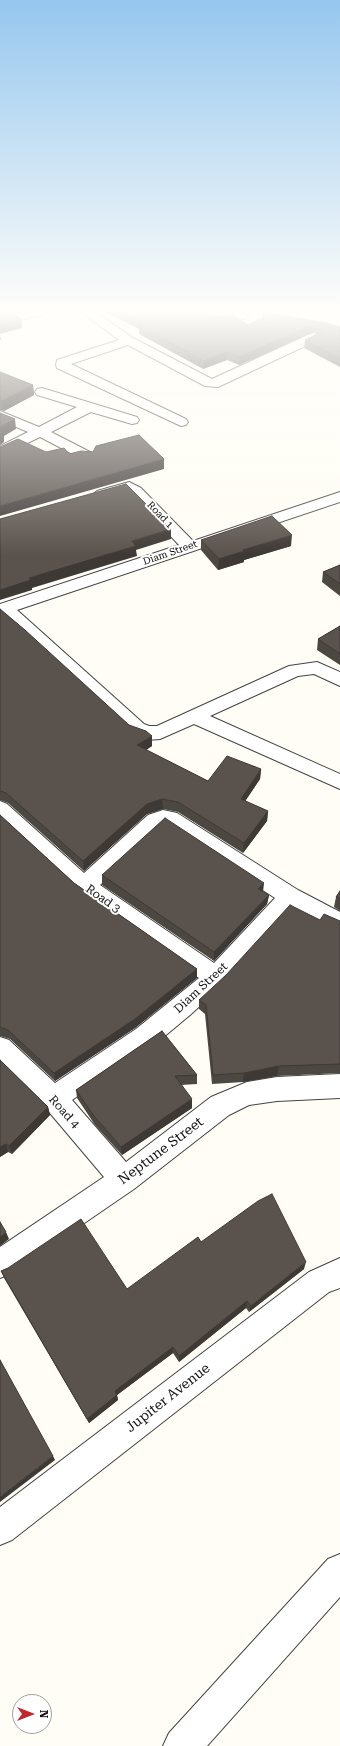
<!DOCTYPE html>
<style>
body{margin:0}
#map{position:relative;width:340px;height:1746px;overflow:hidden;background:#fffdf5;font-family:"Roboto Serif",serif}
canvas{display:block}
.north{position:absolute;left:12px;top:1694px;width:40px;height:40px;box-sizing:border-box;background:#fff;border:1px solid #a0a0a0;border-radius:50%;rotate:90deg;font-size:11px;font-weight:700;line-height:16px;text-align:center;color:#111}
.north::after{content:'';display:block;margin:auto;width:14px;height:18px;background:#c4262e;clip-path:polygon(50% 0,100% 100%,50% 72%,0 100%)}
</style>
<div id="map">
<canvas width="340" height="1746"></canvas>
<div class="north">N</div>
</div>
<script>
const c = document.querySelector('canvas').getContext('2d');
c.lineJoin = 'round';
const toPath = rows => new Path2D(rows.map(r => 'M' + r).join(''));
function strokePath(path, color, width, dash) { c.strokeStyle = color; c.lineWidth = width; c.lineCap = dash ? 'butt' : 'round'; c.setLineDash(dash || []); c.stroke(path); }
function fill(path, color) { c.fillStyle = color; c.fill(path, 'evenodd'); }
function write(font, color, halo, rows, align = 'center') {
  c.font = font + ' "Roboto Serif",serif'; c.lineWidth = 4; c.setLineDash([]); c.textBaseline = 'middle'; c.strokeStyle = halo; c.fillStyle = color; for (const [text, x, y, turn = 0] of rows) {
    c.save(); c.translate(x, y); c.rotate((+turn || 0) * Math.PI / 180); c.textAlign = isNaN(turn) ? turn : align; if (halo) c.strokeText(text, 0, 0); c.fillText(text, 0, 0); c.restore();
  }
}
const minor = toPath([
 [26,311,46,311,44,314,0,325,0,317,26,311],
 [80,311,94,311,133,338,212,379,310,334,314,333,320,337,318,340,218,387,205,386,128,345,71,364,186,419,188,422,186,425,181,426,57,368,56,365,57,360,119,340,80,311],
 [204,311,216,311,221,314,239,311,253,311,244,319,221,322,211,320,204,311],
 [42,388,137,417,139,420,137,423,132,424,91,412,51,432,94,454,96,457,94,460,84,460,40,437,0,456,0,446,28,432,0,420,0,411,39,427,77,407,37,395,35,392,37,389,42,388],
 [129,482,141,488,193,541,340,492,340,502,17,610,144,724,149,726,157,726,289,666,317,662,340,672,340,686,314,674,298,676,210,716,340,774,340,789,194,724,160,739,147,740,130,734,2,615,0,615,0,604,179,545,131,494,127,492,102,499,97,497,94,494,97,491,129,482],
 [0,801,7,804,84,873,148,815,163,810,177,813,298,890,340,912,340,932,293,908,224,984,190,1015,154,1045,72,1100,126,1162,211,1097,247,1082,277,1077,340,1074,340,1098,277,1101,249,1105,229,1115,134,1189,10,1274,0,1278,0,1247,104,1177,44,1106,0,1064,0,1037,9,1040,55,1083,136,1029,199,978,76,892,0,821,0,801],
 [165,826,275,898,214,963,100,885,165,826],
 [340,1258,340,1288,329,1292,12,1540,0,1545,0,1507,309,1272,340,1258],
 [340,1554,340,1597,207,1746,163,1746,169,1733,328,1559,340,1554]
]);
const wall = toPath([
 [103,311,209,311,211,314,248,325,262,320,264,312,340,327,340,367,304,348,305,340,317,334,314,332,239,365,227,360,203,369,139,334,139,329],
 [0,372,33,385,34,395,4,411,0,410],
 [201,540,291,546,244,560,244,562,218,570,201,550],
 [340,565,340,596,322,582,323,572],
 [0,609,152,746,146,750,208,781,261,769,260,779,245,801,268,811,267,821,243,853,178,812,163,809,147,814,84,871,8,803,0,800],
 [340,626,340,665,317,650,318,639],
 [0,815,74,883,197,969,197,978,135,1028,55,1081,10,1039,0,1036],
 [102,875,269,895,267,904,214,961,102,885],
 [340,891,340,911,334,907,336,897],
 [320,920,340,921,340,1073,277,1076,243,1082,212,1084,205,1014,199,1009,199,1000],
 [162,1031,197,1075,197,1084,181,1085,192,1108,122,1155,95,1125,77,1098,76,1090],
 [0,1060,48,1107,50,1115,12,1154,8,1152,0,1157],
 [201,1242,304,1269,249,1312,246,1308,179,1362,173,1353,117,1395,118,1400,89,1423,4,1278,1,1271,8,1268,127,1289]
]);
const shadedWall = toPath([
 [0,311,18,311,0,316],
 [21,319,22,328,0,334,1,340,0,340,0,325],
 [314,324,314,332,239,365,239,357],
 [227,352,227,360,203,369,204,361],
 [33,385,34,395,4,411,2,401],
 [15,419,16,429,4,436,4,442,0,445,0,427],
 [164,459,164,469,0,516,0,506],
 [171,529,171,539,136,550,137,556,32,588,32,590,0,600,0,590,29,578,132,541],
 [292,535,291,546,244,560,244,562,218,570,219,559,243,550],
 [152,736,152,746,137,756,137,745],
 [261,769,260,779,240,809,241,799],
 [162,799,163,809,147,814,84,871,83,861,147,804],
 [268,811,267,821,243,853,244,843],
 [264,883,263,892,258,889],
 [269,895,267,904,214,961,214,952],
 [197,969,197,978,135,1028,55,1081,54,1073],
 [279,1066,277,1076,243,1082,244,1073],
 [192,1099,192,1108,122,1155,121,1147],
 [48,1107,50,1115,12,1154,9,1146],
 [6,1144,8,1152,0,1157,0,1147],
 [6,1232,9,1239,0,1246,0,1237],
 [306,1262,304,1269,249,1312,251,1306],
 [247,1301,246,1308,179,1362,179,1356],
 [173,1347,173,1353,117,1395,118,1400,89,1423,87,1419,115,1391],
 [53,1456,55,1460,0,1502,0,1497]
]);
const building = toPath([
 [118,311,209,311,211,314,221,316,232,314,248,325,260,319,272,323,262,318,264,312,327,323,340,327,340,359,305,340,320,333,322,330,314,324,239,357,227,352,204,361,139,326,144,324,118,311],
 [15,314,21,319,0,325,0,317,15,314],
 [0,372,33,385,2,401,0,401,0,372],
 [0,413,15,419,0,427,0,413],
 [0,431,3,432,0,434,0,431],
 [139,435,164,459,0,506,0,447,18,439,46,452,64,448,69,454,81,451,93,452,96,446,139,435],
 [126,484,171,529,132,541,136,546,29,578,31,580,0,590,0,519,126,484],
 [272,516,292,535,243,550,245,551,219,559,201,540,272,516],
 [340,565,340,584,323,572,340,565],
 [0,609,25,630,129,725,146,731,152,736,137,745,208,781,227,756,261,769,241,799,268,811,244,843,178,802,162,799,147,804,83,861,6,793,0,791,0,609],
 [340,626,340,654,318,639,340,626],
 [0,815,74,883,197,969,135,1019,54,1073,8,1030,0,1027,0,815],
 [165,818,264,883,258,889,269,895,214,952,102,875,165,818],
 [340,891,340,899,336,897,340,891],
 [290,905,320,920,324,914,340,921,340,1064,279,1066,244,1073,213,1075,206,1005,199,1000,226,975,290,905],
 [162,1031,197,1075,175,1076,192,1099,121,1147,94,1116,76,1090,162,1031],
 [0,1060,48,1107,9,1146,6,1144,0,1147,0,1060],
 [272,1194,306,1262,251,1306,247,1301,179,1356,173,1347,115,1391,117,1395,87,1419,1,1271,8,1268,81,1219,127,1289,198,1237,201,1242,258,1201,272,1194],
 [0,1222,6,1232,0,1237,0,1222],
 [0,1360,53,1456,0,1497,0,1360]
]);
const farStreetnames = [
 ["Road 1",160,515,46],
 ["Diam Street",170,553,-19]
];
const streetNames = [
 ["Road 3",103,899,35],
 ["Diam Street",201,988,-43],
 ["Road 4",64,1112,48]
];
const nearStreetnames = [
 ["Neptune Street",161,1151,-37],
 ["Jupiter Avenue",168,1398,-38]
];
strokePath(minor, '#444', 2);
fill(minor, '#fff');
fill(wall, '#4d4742');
fill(shadedWall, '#3f3936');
fill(building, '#5a524d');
strokePath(building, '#3f3936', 1);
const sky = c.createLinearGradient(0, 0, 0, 555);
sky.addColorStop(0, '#95c6ee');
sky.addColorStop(0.56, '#fffefa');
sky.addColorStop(1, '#fffefa00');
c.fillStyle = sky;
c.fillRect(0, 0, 340, 555);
write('10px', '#111', '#fff', farStreetnames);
write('12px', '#111', '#fff', streetNames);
write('14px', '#111', '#fff', nearStreetnames);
</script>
